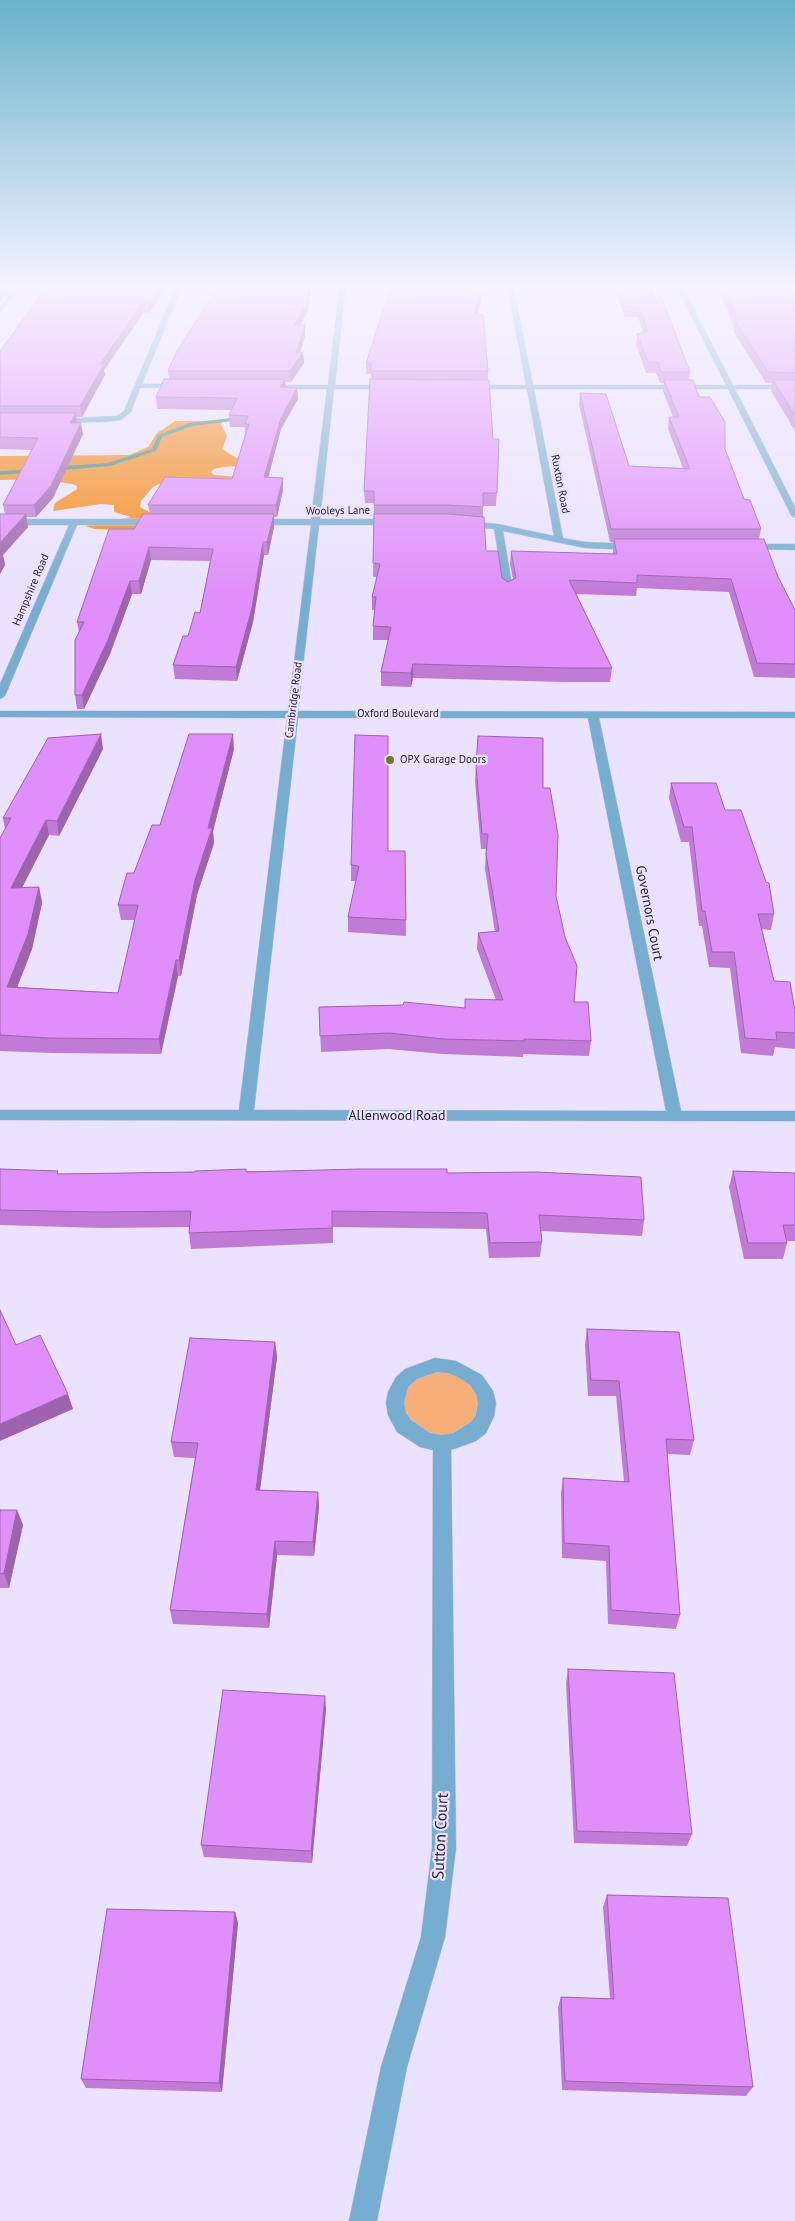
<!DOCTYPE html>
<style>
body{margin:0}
canvas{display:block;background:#eae2fe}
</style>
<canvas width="795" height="2221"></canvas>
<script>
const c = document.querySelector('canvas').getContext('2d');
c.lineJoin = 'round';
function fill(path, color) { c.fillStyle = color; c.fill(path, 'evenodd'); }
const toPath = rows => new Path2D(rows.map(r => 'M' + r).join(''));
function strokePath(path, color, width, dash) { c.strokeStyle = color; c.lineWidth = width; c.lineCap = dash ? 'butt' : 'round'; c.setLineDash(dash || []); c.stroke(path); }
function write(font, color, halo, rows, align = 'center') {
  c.font = font + ' "PT Sans",sans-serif'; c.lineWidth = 4.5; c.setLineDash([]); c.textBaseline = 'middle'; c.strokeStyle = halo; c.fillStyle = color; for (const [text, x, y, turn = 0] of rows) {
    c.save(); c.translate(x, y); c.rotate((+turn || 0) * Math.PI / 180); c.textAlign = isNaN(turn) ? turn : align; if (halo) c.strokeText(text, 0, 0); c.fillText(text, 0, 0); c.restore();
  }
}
const green = toPath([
 [423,1369,464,1372,487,1403,456,1441,414,1434,397,1392]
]);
const forest = toPath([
 [175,421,223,421,221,424,227,436,222,449,240,460,239,466,223,467,214,469,211,472,214,475,238,477,242,481,169,482,159,484,153,487,141,501,140,507,149,512,182,521,206,533,94,529,86,526,131,517,114,512,114,505,101,504,53,511,55,503,77,489,77,486,72,484,41,479,0,480,0,456,129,455,148,447,157,433]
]);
const stream = toPath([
 [239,417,241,420,192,426,162,437,156,451,110,466,52,471,49,469,52,467,107,463,152,449,158,435,189,423,239,417],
 [38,469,38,471,36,472,0,475,0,471,38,469]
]);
const minor = toPath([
 [16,284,22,284,0,313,0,307,16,284],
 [177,284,183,284,142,384,181,384,183,385,183,387,140,388,131,412,121,420,105,422,54,423,53,421,57,419,116,416,124,411,177,284],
 [340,284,346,284,335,385,389,385,393,387,389,389,334,389,320,519,393,519,397,522,393,525,319,525,298,711,795,712,795,718,599,718,681,1111,795,1111,795,1121,0,1120,0,1110,239,1110,287,718,0,717,0,711,288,711,311,525,254,525,250,522,254,519,311,519,327,389,267,389,263,387,267,385,328,385,340,284],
 [298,718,588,718,666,1111,254,1110,298,718],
 [507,284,513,284,533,385,726,385,675,284,681,284,733,385,795,385,795,389,735,389,795,507,795,518,791,515,728,389,534,389,563,538,585,542,634,544,638,547,634,550,585,548,503,531,513,591,508,594,505,593,494,529,464,526,461,525,461,521,498,524,554,536,527,389,469,389,465,387,469,385,526,385,507,284],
 [0,519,158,519,162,522,158,525,77,525,5,696,0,699,0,684,69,525,0,525,0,519],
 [747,544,795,544,795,550,744,549,744,545,747,544],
 [435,1358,456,1361,482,1375,493,1391,496,1403,494,1416,486,1433,476,1441,451,1450,456,1848,445,1937,407,2067,377,2221,349,2221,381,2067,421,1937,432,1848,433,1450,420,1447,397,1432,388,1415,386,1403,388,1392,396,1377,405,1369,435,1358],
 [436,1372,448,1373,458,1377,470,1385,476,1394,478,1403,476,1415,472,1421,454,1433,442,1435,430,1433,411,1420,406,1413,404,1403,408,1387,417,1379,436,1372]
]);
const wall = toPath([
 [23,284,170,284,149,313,144,312,104,370,105,375,82,417,76,417,77,423,83,434,53,498,36,517,26,517,28,527,3,555,5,565,0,574,0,514,5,514,3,505,32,450,0,449,0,351,39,298,23,285],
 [612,284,650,284,654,299,690,372,689,380,699,397,725,449,744,499,761,529,759,539,795,610,795,678,754,677,729,592,637,588,636,596,576,594,612,668,610,682,564,682,413,678,411,687,381,686,381,672,388,640,373,640,373,626,375,610,372,610,372,597,377,577,373,577,374,503,365,503,364,491,371,379,371,374,366,374,366,363,473,291,481,291,481,301,477,314,488,371,488,380,493,439,499,439,496,506,483,506,483,517,486,551,502,578,508,582,513,579,510,564,511,551,613,554,613,542,610,542,579,404,580,393,629,466,683,468,668,429,669,417,673,417,663,391,664,383,660,383,656,373,646,373,636,344,637,334,643,332,638,317,625,317],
 [716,284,795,284,795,431,771,391,772,383,766,383,734,333,733,323],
 [308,311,300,325,305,325,305,336,300,352,303,352,304,363,291,382,285,382,286,387,297,388,298,399,281,429,268,477,283,478,283,490,277,517,274,517,274,527,268,555,264,555,253,622,237,681,175,679,173,665,200,613,210,561,151,560,141,594,132,594,110,654,84,709,77,709,75,695,79,632,77,622,134,529,150,514,148,505,232,479,245,434,245,427,230,427,229,415,232,410,157,409,156,397,169,379,168,371],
 [478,736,543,788,556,896,574,1002,591,1041,589,1056,523,1054,523,1057,442,1054,389,1049,321,1052,319,1007,465,1008,496,1000,477,949,478,933,495,932,485,869,486,849,481,849,475,782],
 [103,749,59,836,49,835,22,888,39,887,42,903,32,949,17,987,118,993,135,920,121,920,118,905,134,873,160,825,234,749,213,831,214,843,197,895,181,976,178,976,161,1054,52,1053,0,1051,0,838,5,829,3,818],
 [671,783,725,810,774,914,771,930,762,929,774,981,795,1011,795,1049,775,1047,773,1056,741,1053,730,968,709,967,702,926,699,926,689,842,681,842,669,798],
 [388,851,405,851,406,936,348,932,348,917,356,881,351,881,351,865],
 [0,1169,59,1174,247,1171,447,1173,644,1220,642,1236,541,1231,542,1242,540,1257,489,1258,486,1229,333,1227,333,1243,191,1249,189,1233,190,1227,101,1228,0,1225],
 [733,1171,795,1173,795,1241,787,1241,787,1243,783,1259,744,1259,729,1187],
 [587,1329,694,1440,690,1455,667,1454,680,1615,676,1629,608,1624,606,1561,562,1558,561,1493,563,1478,624,1482,616,1396,588,1396,585,1345],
 [275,1342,277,1357,260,1490,318,1492,319,1507,314,1556,277,1555,269,1628,173,1624,170,1610,195,1458,174,1457,171,1442],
 [0,1510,17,1510,23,1525,9,1588,0,1588],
 [568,1669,692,1834,687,1846,574,1843,566,1683],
 [326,1709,312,1863,204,1857,201,1845],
 [607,1895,753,2087,746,2096,562,2090,558,2007,561,1997,610,1999,603,1907],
 [235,1912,238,1923,222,2092,86,2088,81,2079]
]);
const shadedWall = toPath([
 [5,284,14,284,5,296,0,302,0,290],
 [162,284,170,284,149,313,148,303],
 [310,284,312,284,308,311,294,336,294,325],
 [481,291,481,301,475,324,475,314],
 [143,302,144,312,104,370,105,375,82,417,80,406,100,364],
 [305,325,305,336,298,360,303,352,304,363,291,382,290,371],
 [285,379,286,390,280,387],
 [297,388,298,399,281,429,265,490,264,477,281,418],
 [76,413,77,425,70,423],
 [81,423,83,434,53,498,36,517,34,505],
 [283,478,283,490,277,517,276,505],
 [26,514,28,527,3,555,5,565,0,574,0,543],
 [274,514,274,527,268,555,267,542],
 [263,542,264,555,253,622,237,681,236,667],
 [149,547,151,560,141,594,139,581],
 [130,581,132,594,110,654,84,709,82,695],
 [413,664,413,678,411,687,411,673],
 [101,734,103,749,59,836,57,821],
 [233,734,234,749,213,831,214,843,197,895,181,976,179,960,195,880,208,828],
 [46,820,49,835,14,903,11,888],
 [39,887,42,903,32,949,11,1003,7,987],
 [176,960,178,976,161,1054,159,1039],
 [275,1342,277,1357,258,1505,256,1490],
 [68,1394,73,1409,0,1441,0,1424],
 [318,1492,319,1507,314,1556,313,1542],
 [17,1510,23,1525,9,1588,4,1573],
 [275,1541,277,1555,269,1628,267,1614],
 [325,1696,326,1709,312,1863,311,1851],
 [235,1912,238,1923,222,2092,219,2083]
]);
const building = toPath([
 [0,284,5,284,0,290,0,284],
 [33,284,162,284,148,303,143,302,100,364,104,364,80,406,0,406,0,351,43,293,33,284],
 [220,284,310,284,308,301,294,325,305,325,296,352,303,352,290,371,168,371,177,351,220,284],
 [392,284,472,284,473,286,472,291,481,291,475,314,483,314,488,371,371,371,371,363,366,363,392,284],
 [617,284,650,284,654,299,661,296,690,372,661,372,658,362,648,362,637,334,648,331,639,307,626,307,617,284],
 [722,284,795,284,795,373,768,372,736,322,735,313,722,284],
 [164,379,285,379,280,387,297,388,281,418,264,477,283,478,276,505,148,505,165,477,232,479,249,424,245,424,248,416,229,415,237,398,156,397,164,379],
 [370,379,489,380,493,439,499,439,497,493,483,493,483,507,448,505,374,505,374,491,364,491,370,379],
 [664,380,693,380,699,397,710,397,725,422,725,449,744,499,750,500,761,529,611,529,580,393,606,394,629,466,690,469,669,417,679,417,670,396,672,396,670,395,664,380],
 [773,380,795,380,795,416,773,380],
 [0,413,76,413,70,423,81,423,51,486,34,505,3,505,38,438,0,437,0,413],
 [0,514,26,514,0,543,0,514],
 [143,514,274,514,267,542,263,542,252,608,236,667,173,665,183,636,188,636,195,612,200,613,213,549,149,547,139,581,130,581,108,640,82,695,75,695,75,640,84,622,77,622,109,529,134,529,143,514],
 [374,514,448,514,484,517,486,551,498,551,502,578,508,582,516,578,511,551,617,554,614,539,764,539,778,577,795,610,795,664,757,663,731,579,637,575,637,583,569,580,612,668,565,668,413,664,411,673,381,672,391,627,373,626,376,597,372,597,380,564,373,563,374,514],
 [101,734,57,821,46,820,11,888,39,887,28,934,7,987,118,993,138,905,118,905,127,873,134,873,152,825,160,825,189,734,233,734,208,828,212,828,195,880,179,960,176,960,159,1039,48,1038,0,1035,0,838,11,818,3,818,48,738,101,734],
 [355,735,388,736,388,851,405,851,406,920,348,917,359,866,351,865,355,735],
 [478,736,543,738,543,788,550,788,558,835,556,896,565,937,577,966,574,1002,588,1002,591,1041,524,1039,524,1041,443,1039,389,1033,320,1036,319,1007,403,1005,404,1002,465,1008,465,999,503,1000,478,933,499,931,486,854,488,834,482,834,476,767,478,736],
 [671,783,716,783,725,810,741,810,766,882,769,883,774,914,758,914,774,981,790,982,795,1011,795,1033,776,1032,777,1040,745,1038,734,952,712,952,705,911,702,911,692,827,684,827,671,783],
 [0,1169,58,1171,57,1174,194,1172,195,1171,246,1169,246,1172,359,1169,447,1169,447,1173,536,1172,641,1177,644,1220,539,1215,542,1242,490,1243,487,1213,332,1211,332,1228,189,1233,191,1211,98,1212,0,1210,0,1169],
 [733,1171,795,1173,795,1225,783,1225,787,1243,748,1243,733,1171],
 [0,1310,16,1345,40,1335,68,1394,0,1424,0,1310],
 [587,1329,679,1332,694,1440,666,1439,680,1615,611,1610,609,1546,564,1543,563,1478,629,1482,619,1381,591,1380,587,1329],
 [190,1338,275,1342,256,1490,318,1492,313,1542,275,1541,267,1614,170,1610,198,1443,171,1442,190,1338],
 [0,1510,17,1510,4,1573,0,1574,0,1510],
 [568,1669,674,1673,692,1834,577,1831,568,1669],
 [223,1690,325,1696,311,1851,201,1845,223,1690],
 [607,1895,728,1898,753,2087,565,2081,561,1997,614,1999,607,1895],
 [107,1909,235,1912,219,2083,81,2079,107,1909]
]);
const markers = [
 [390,760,5,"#6c7a27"]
];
const farStreetnames = [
 ["Ruxton Road",560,484,79],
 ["Wooleys Lane",338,511,-1],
 ["Hampshire Road",31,590,-67],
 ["Cambridge Road",294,700,-83],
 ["Oxford Boulevard",398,714]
];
const farPoinames = [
 ["OPX Garage Doors",400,760]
];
const streetNames = [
 ["Governors Court",649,913,79],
 ["Allenwood Road",397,1116]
];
const nearStreetnames = [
 ["Sutton Court",441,1836,-87]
];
fill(green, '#f6af78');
fill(forest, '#f58817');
fill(stream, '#3e867c');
strokePath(minor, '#c7bfd9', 1);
fill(minor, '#77add0');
fill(wall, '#c17ad6');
fill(shadedWall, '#9d63ae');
fill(building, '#e08ef9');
strokePath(building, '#9d63ae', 1);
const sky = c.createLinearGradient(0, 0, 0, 595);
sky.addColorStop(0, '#68b3ca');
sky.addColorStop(0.48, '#f6f2ff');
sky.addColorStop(1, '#f6f2ff00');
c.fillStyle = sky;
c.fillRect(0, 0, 795, 595);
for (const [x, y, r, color] of markers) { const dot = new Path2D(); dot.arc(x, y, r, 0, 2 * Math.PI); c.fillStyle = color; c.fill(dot); strokePath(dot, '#eae2fe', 2); }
write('11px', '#251f30', '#eae2fe', farStreetnames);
write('11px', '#251f30', '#eae2fe', farPoinames, 'left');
write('14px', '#251f30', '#eae2fe', streetNames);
write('16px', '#251f30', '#eae2fe', nearStreetnames);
</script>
